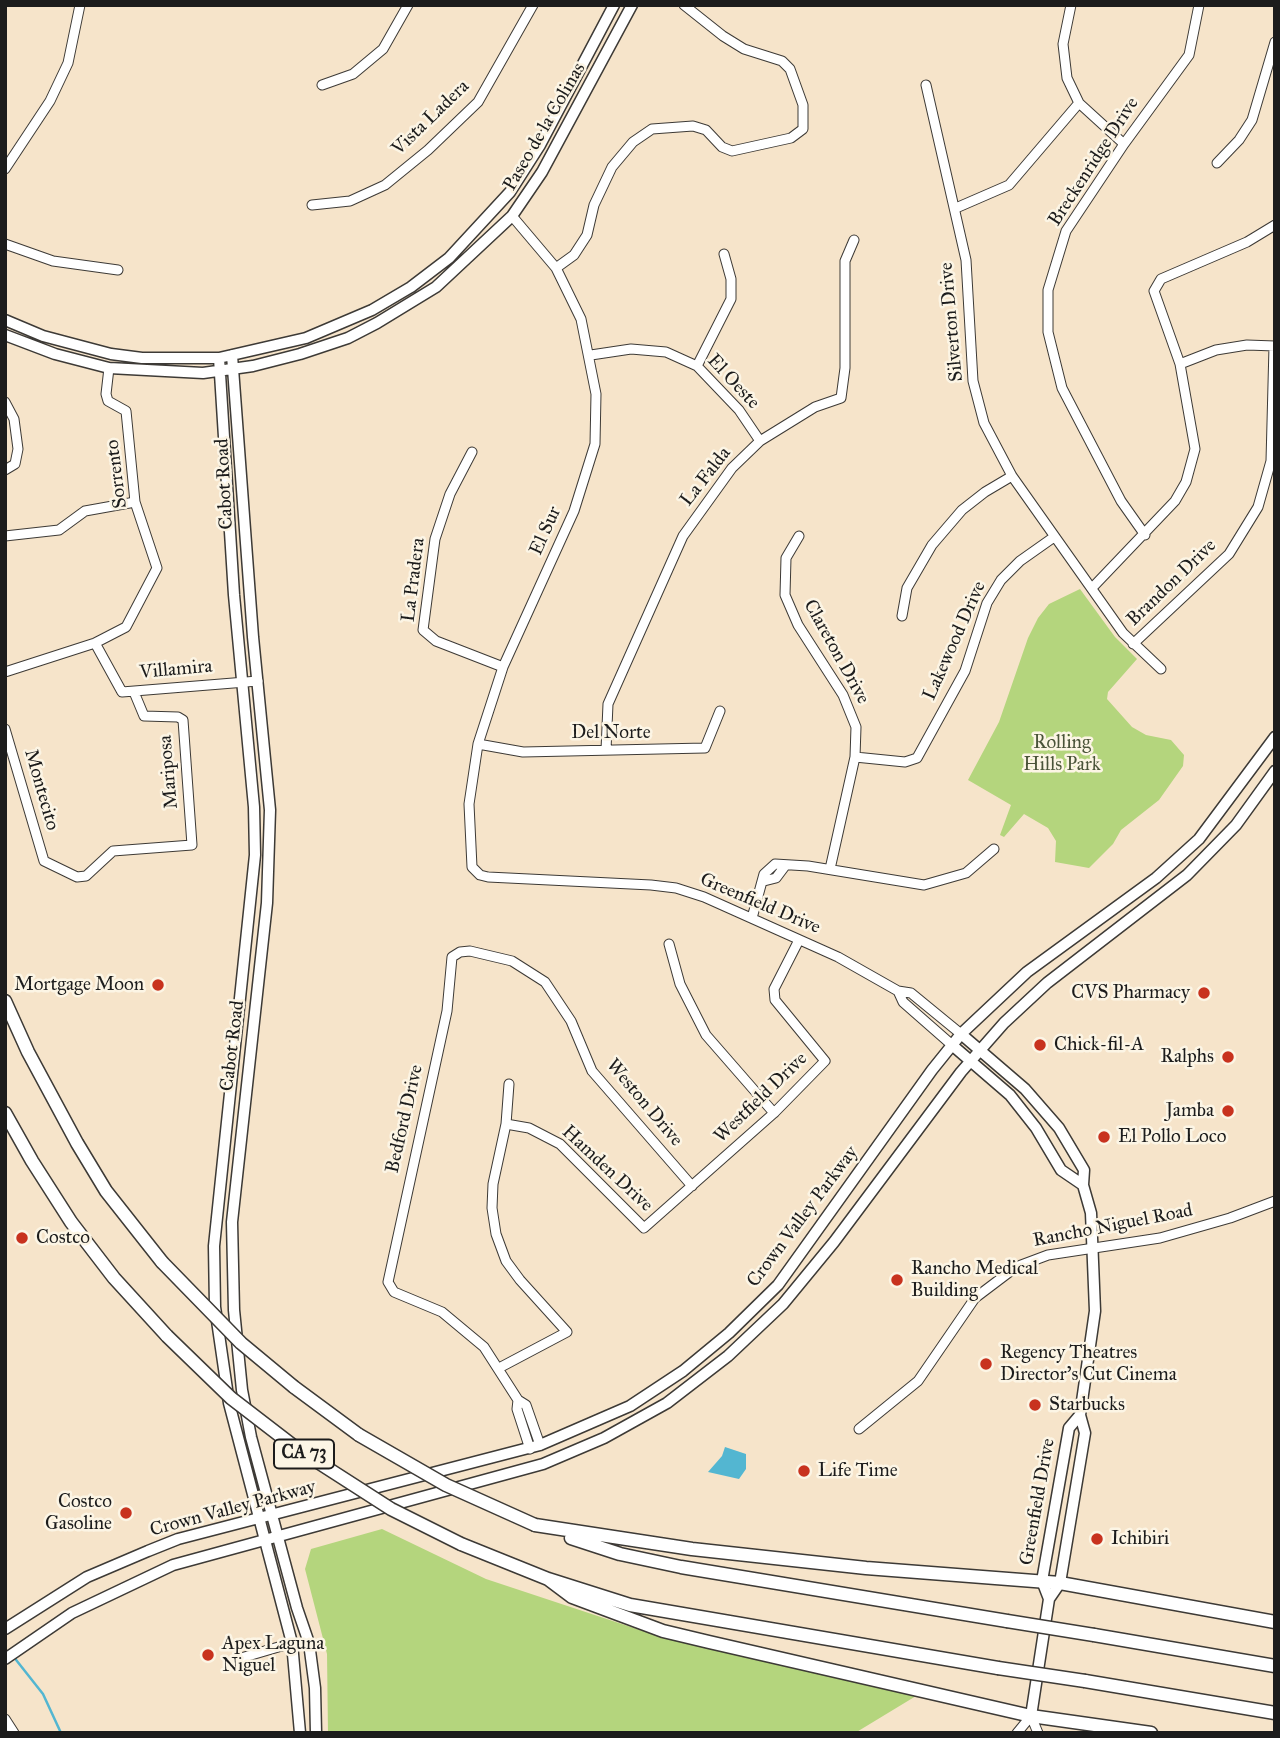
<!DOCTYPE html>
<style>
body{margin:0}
#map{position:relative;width:1280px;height:1738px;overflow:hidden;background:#f6e4ca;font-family:"IM FELL Great Primer",serif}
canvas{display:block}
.frame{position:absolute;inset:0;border:7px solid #1c1c1c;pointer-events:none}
</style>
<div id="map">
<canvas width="1280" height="1738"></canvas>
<div class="frame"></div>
</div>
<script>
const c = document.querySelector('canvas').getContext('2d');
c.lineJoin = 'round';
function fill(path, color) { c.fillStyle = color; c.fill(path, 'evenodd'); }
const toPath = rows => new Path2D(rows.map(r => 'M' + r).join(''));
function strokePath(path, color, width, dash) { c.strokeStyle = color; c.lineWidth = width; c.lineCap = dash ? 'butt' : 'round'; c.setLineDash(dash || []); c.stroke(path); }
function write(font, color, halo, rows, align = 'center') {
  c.font = font + ' "IM FELL Great Primer",serif'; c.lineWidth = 5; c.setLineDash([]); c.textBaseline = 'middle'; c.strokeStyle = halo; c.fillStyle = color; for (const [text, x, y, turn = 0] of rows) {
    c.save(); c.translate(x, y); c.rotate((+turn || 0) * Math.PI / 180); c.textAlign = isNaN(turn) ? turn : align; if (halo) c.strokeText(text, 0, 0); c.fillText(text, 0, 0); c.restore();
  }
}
const green = toPath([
 [1080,589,1115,637,1137,659,1108,692,1107,699,1132,727,1146,735,1171,740,1184,755,1183,766,1159,800,1121,830,1113,844,1089,868,1055,862,1056,841,1048,828,1024,814,1004,837,1000,835,1011,805,968,780,999,722,1028,638,1038,618,1049,604],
 [382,1529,486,1579,643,1631,916,1696,855,1733,328,1733,327,1654,305,1569,311,1549]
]);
const water = toPath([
 [725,1447,746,1454,746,1469,739,1479,708,1472,722,1456]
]);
const stream = toPath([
 [13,1656,43,1694,61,1733]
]);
const minor = toPath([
 [1071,5,1063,44,1067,78,1079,103,1124,144],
 [322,85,353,74,383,49,408,5],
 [926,85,966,260,973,381,984,423,1012,476,1123,633,1161,669],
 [1217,163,1239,140,1252,120,1275,42],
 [5,169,50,101,68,63,80,5],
 [312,205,350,201,385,185,428,150,478,102,533,5],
 [956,208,1009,185,1079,103],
 [512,216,556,268,581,319,596,394,595,444,574,511,503,667,478,744,469,804,472,867,480,875,488,877,651,885,676,888,704,897,838,957,898,991,911,993,961,1034],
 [5,244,53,261,118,270],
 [556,268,574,255,587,235,594,205,612,167,633,142,652,129,693,126,706,130,722,147,732,151,791,138,803,129,803,105,790,69,782,61,744,49,723,36,684,5],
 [591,355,631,349,666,352,697,366,739,410,760,441],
 [1180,364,1216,350,1247,345,1275,346],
 [697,366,731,299,731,279,724,254],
 [5,402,14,419,18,449,15,464,5,470],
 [472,452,450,494,435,539,423,630,436,641,503,667],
 [1145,535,1121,501,1062,388,1048,332,1048,290,1066,231,1124,144,1189,55,1199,5],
 [5,536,59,530,85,511,135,502],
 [799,536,786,558,785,595,798,625,843,695,856,727,855,757,830,869],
 [1092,588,1175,501,1186,482,1195,449,1180,364,1154,291,1161,279,1247,242,1275,225],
 [902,616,907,588,932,545,962,510,985,492,1012,476],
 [95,643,122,692,258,681],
 [1133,644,1229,554,1258,507,1271,461,1274,346],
 [5,672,95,643,126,627,157,568,135,502,126,411,108,401,106,394,109,368],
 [5,729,44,861,77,877,86,876,113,851,192,845,183,720,178,717,144,716,134,692],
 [478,744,523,752,705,748,720,711],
 [606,750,608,704,683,536,732,468,760,441,815,407,841,398,845,368,845,261,854,240],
 [855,757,905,762,917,758,965,671,987,603,1001,580,1020,561,1054,537],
 [764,881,776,878,785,866],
 [752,918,764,874,775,864,808,866,924,885,966,873,994,849],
 [669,944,680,984,706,1035,774,1113],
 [898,991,903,1002,952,1045],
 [506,1124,529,1128,560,1144,644,1228,774,1113,825,1061,775,1000,774,989,799,940],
 [499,1368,567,1332,520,1280,506,1261,496,1234,492,1208,493,1184,506,1124,509,1084],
 [518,1400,517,1409,530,1449],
 [859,1429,918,1381,975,1298,1016,1267,1048,1255,1160,1238,1230,1218,1275,1201],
 [540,1445,526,1405,518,1400,484,1347,442,1312,394,1292,388,1282,447,1011,452,957,460,952,470,951,512,961,545,982,571,1021,592,1071,692,1186],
 [241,1658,292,1643],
 [5,1719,14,1733],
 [1017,1733,1031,1716,1038,1733]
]);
const major = toPath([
 [5,320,43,336,111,354,142,358,219,358,306,338,372,310,411,287,449,258,510,192,540,145,614,5],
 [5,335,55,354,109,368,203,373,253,366,300,354,348,338,377,323,436,287,512,216,542,172,632,5],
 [232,355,253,637,270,810,267,903,232,1222,234,1310,242,1390,251,1437,297,1608,309,1643,315,1688,316,1733],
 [219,358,234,595,254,807,255,855,214,1246,215,1307,229,1403,292,1643,300,1733],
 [961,1034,1025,1089,1059,1128,1084,1170,1083,1185,1091,1213,1095,1311,1080,1415,1085,1433,1060,1583,1049,1599,1031,1716],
 [952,1045,1010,1095,1036,1128,1061,1170,1083,1185],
 [1049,1599,1042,1581,1069,1428,1080,1415],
 [5,1629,87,1577,148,1551,178,1539,540,1445,630,1406,683,1371,729,1333,778,1285,932,1070,961,1034,1027,972,1156,878,1199,839,1275,737],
 [5,1659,72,1613,173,1565,543,1464,604,1438,667,1403,728,1356,783,1304,834,1242,961,1072,1004,1023,1047,983,1187,875,1236,825,1275,771]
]);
const highway = toPath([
 [5,1001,28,1052,77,1143,106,1191,162,1262],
 [5,1113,32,1161,71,1222,114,1278,167,1336],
 [294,1387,359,1435],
 [535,1525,692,1549,866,1568,1060,1583,1275,1622],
 [571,1538,620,1554,681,1567,1007,1621],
 [461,1544,548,1579,630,1605,998,1668],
 [548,1579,572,1597,663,1631,709,1642,1031,1716,1151,1733],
 [1094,1635,1275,1666],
 [1085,1681,1275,1713]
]);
const highwayBridge = toPath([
 [162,1262,241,1343,294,1387],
 [167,1336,231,1398,296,1448,391,1509,461,1544],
 [359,1435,446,1485,535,1525],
 [1007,1621,1094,1635],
 [998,1668,1085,1681]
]);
const markers = [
 [158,985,7,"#c8321e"],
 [1204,993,7,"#c8321e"],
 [1040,1045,7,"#c8321e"],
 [1228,1057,7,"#c8321e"],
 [1228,1111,7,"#c8321e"],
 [1104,1137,7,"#c8321e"],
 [22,1238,7,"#c8321e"],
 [897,1280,7,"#c8321e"],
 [986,1364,7,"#c8321e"],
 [1035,1405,7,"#c8321e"],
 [804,1471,7,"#c8321e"],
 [126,1513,7,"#c8321e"],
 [1097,1539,7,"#c8321e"],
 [208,1655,7,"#c8321e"]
];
const shields = [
 [304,1454,60]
];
const shieldNames = [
 ["CA 73",304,1454]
];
const streetNames = [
 ["Vista Ladera",431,118,-44],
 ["Paseo de la Colinas",545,127,-60],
 ["Breckenridge Drive",1094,162,-57],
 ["Silverton Drive",952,322,-95],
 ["El Oeste",733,382,47],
 ["Sorrento",117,474,-97],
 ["La Falda",706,477,-52],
 ["Cabot Road",225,484,-93],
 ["El Sur",546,531,-66],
 ["La Pradera",414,580,-83],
 ["Brandon Drive",1172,583,-44],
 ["Lakewood Drive",955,641,-66],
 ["Clareton Drive",836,652,61],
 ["Villamira",176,670,-5],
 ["Del Norte",611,733],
 ["Mariposa",169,772,-95],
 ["Montecito",41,790,74],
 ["Greenfield Drive",760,904,23],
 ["Cabot Road",233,1046,-83],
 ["Westfield Drive",761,1098,-44],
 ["Weston Drive",644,1103,50],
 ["Bedford Drive",405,1119,-77],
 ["Hamden Drive",607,1169,43],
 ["Crown Valley Parkway",803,1217,-53],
 ["Rancho Niguel Road",1113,1226,-11],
 ["Greenfield Drive",1038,1502,-80],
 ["Crown Valley Parkway",233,1509,-15]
];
const parkNames = [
 ["Rolling",1062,743],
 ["Hills Park",1062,765]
];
const poiNames = [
 ["Mortgage Moon",144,985,"right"],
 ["CVS Pharmacy",1190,993,"right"],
 ["Chick-fil-A",1054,1045],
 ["Ralphs",1214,1057,"right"],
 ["Jamba",1214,1111,"right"],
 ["El Pollo Loco",1118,1137],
 ["Costco",36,1238],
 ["Rancho Medical",911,1269],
 ["Building",911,1291],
 ["Regency Theatres",1000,1353],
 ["Director's Cut Cinema",1000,1375],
 ["Starbucks",1049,1405],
 ["Life Time",818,1471],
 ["Costco",112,1502,"right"],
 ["Gasoline",112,1524,"right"],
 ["Ichibiri",1111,1539],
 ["Apex Laguna",222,1644],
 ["Niguel",222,1666]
];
fill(green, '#b4d57d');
fill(water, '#53b6d1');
strokePath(stream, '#53b6d1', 2.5);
strokePath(minor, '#3d3a36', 11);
strokePath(major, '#3d3a36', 13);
strokePath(highway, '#3d3a36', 15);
strokePath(minor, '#fff', 9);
strokePath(major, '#fff', 10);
strokePath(highway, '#fff', 12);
strokePath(highwayBridge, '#3d3a36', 15, []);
strokePath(highwayBridge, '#fff', 12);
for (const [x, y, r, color] of markers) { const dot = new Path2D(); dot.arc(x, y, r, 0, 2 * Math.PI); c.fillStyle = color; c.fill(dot); strokePath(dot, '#fcf5e5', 2.5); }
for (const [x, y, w] of shields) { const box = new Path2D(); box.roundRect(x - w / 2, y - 14.5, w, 29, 5); c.fillStyle = '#fcf5e5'; c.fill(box); strokePath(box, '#1c1c1c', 2); }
write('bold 18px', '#1c1c1c', null, shieldNames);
write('19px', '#1c1c1c', '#fcf5e5', streetNames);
write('19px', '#4a5439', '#fcf5e5', parkNames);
write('19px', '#1c1c1c', '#fcf5e5', poiNames, 'left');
</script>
